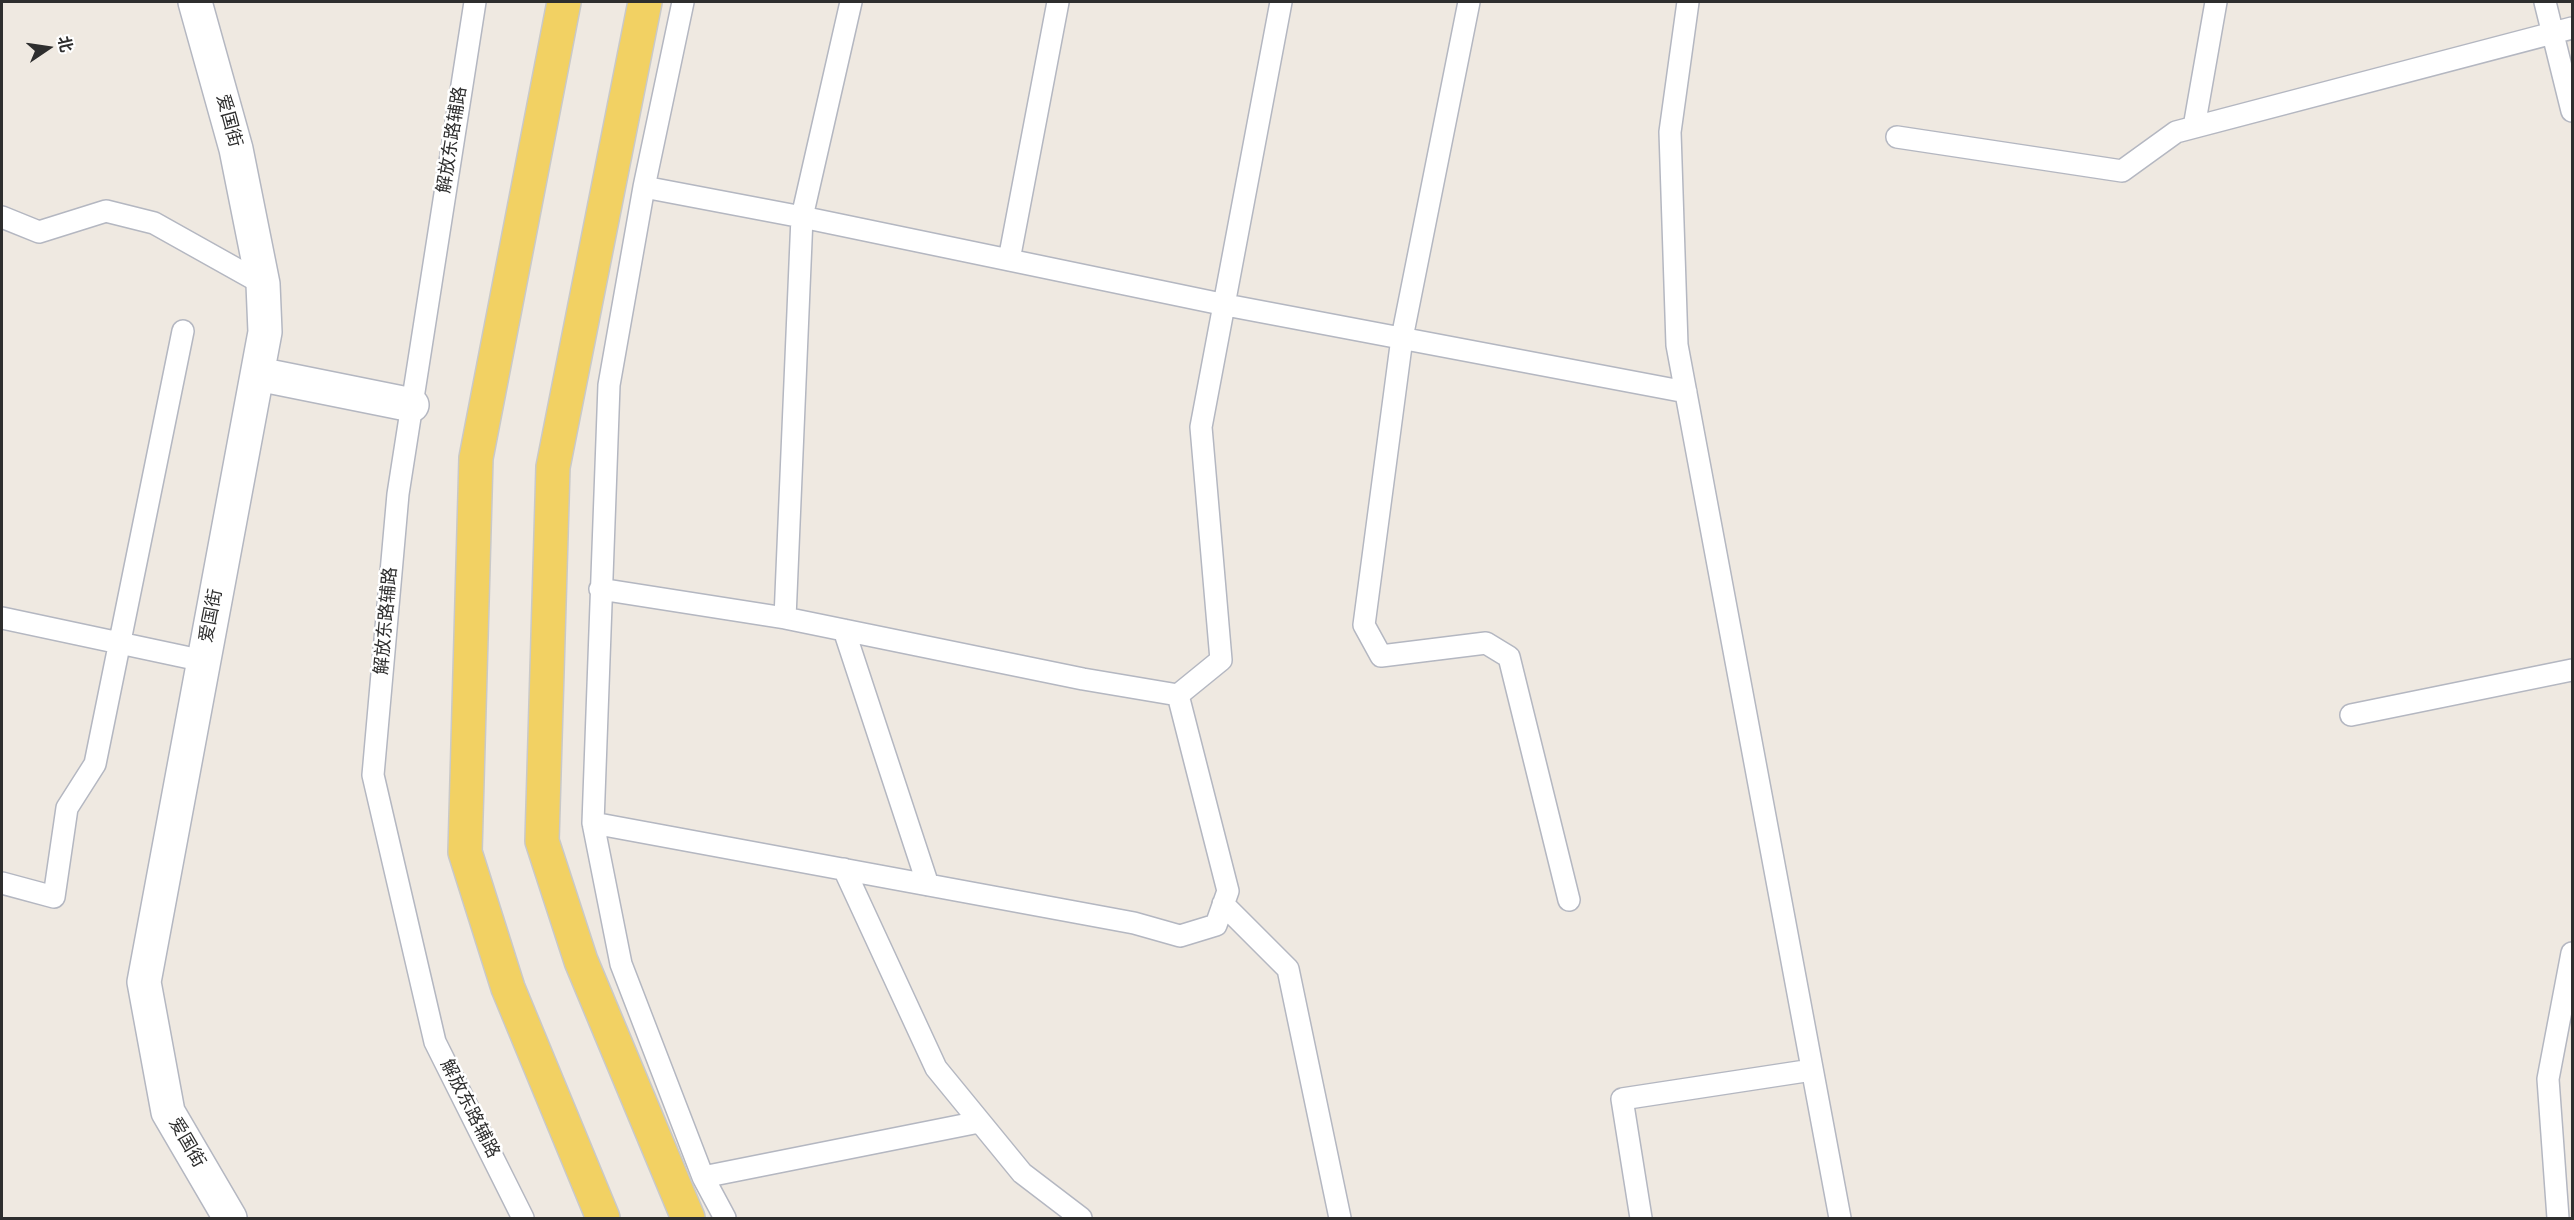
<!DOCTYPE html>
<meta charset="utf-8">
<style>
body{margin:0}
#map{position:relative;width:2574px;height:1220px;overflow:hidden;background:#efe9e1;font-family:"Titillium Web","Noto Sans SC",sans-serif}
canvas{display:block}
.frame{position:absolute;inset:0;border:3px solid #2e2e2e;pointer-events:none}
.north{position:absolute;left:18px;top:18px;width:60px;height:60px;-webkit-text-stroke:4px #fff;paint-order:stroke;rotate:77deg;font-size:16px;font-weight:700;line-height:24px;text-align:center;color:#2e2e2e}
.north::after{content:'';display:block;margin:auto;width:21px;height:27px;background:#2e2e2e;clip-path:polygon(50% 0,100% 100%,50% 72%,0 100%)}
</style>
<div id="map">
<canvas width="2574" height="1220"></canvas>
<div class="frame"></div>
<div class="north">北</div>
</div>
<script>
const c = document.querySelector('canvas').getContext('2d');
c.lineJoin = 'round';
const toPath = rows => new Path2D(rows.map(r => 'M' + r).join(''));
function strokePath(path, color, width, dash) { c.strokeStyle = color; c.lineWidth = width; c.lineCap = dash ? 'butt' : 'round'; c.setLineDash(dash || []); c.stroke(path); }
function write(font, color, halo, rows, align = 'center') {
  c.font = font + ' "Titillium Web","Noto Sans SC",sans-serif'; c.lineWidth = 5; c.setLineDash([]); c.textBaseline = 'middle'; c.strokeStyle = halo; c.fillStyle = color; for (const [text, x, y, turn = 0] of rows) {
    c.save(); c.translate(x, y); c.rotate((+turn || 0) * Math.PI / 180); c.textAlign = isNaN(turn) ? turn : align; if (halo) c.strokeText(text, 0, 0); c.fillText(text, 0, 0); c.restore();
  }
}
const lane = toPath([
 [475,2,398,494,373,775,435,1042,523,1218],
 [683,2,644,187,609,385,593,823,621,964,703,1177,725,1218],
 [1469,2,1402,338,1364,625,1381,656,1486,643,1509,657,1569,900],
 [1688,2,1670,132,1677,345,1840,1218],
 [2545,2,2572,111],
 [2194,127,2216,2],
 [1897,137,2122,171,2176,132,2572,28],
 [644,187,802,217,1226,305,1686,392],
 [2,217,39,232,106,211,154,223,263,284],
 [1009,260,1058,2],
 [600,589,785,618,1083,679,1178,695,1221,660,1201,427,1281,2],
 [2,618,204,661],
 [785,618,802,217,851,2],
 [844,630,928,885],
 [2351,715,2572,670],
 [593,823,1134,923,1180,936,1216,925,1228,891,1178,695],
 [844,869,936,1068,1022,1173,1081,1218],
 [2,883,54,897,67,808,95,764,183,331],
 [1223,904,1288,969,1340,1218],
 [703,1177,979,1122],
 [1641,1218,1622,1099,1812,1070],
 [2558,1218,2548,1079,2572,953]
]);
const street = toPath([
 [195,2,236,149,263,284,265,332,144,982,168,1112,230,1218],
 [258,374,412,405]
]);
const primary = toPath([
 [564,2,476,458,465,852,508,988,603,1218],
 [645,2,553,467,542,841,581,961,688,1218]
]);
const streetNames = [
 ["爱国街",228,121,75],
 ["解放东路辅路",453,140,-81],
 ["爱国街",212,616,-79],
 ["解放东路辅路",387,621,-85],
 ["解放东路辅路",469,1109,63],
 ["爱国街",186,1143,60]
];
strokePath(lane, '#b4b7c1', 24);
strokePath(street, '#b4b7c1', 36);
strokePath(primary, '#c9c9c9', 36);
strokePath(lane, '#fff', 21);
strokePath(street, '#fff', 33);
strokePath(primary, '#f2d163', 33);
write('18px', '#2e2e2e', '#fff', streetNames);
</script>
